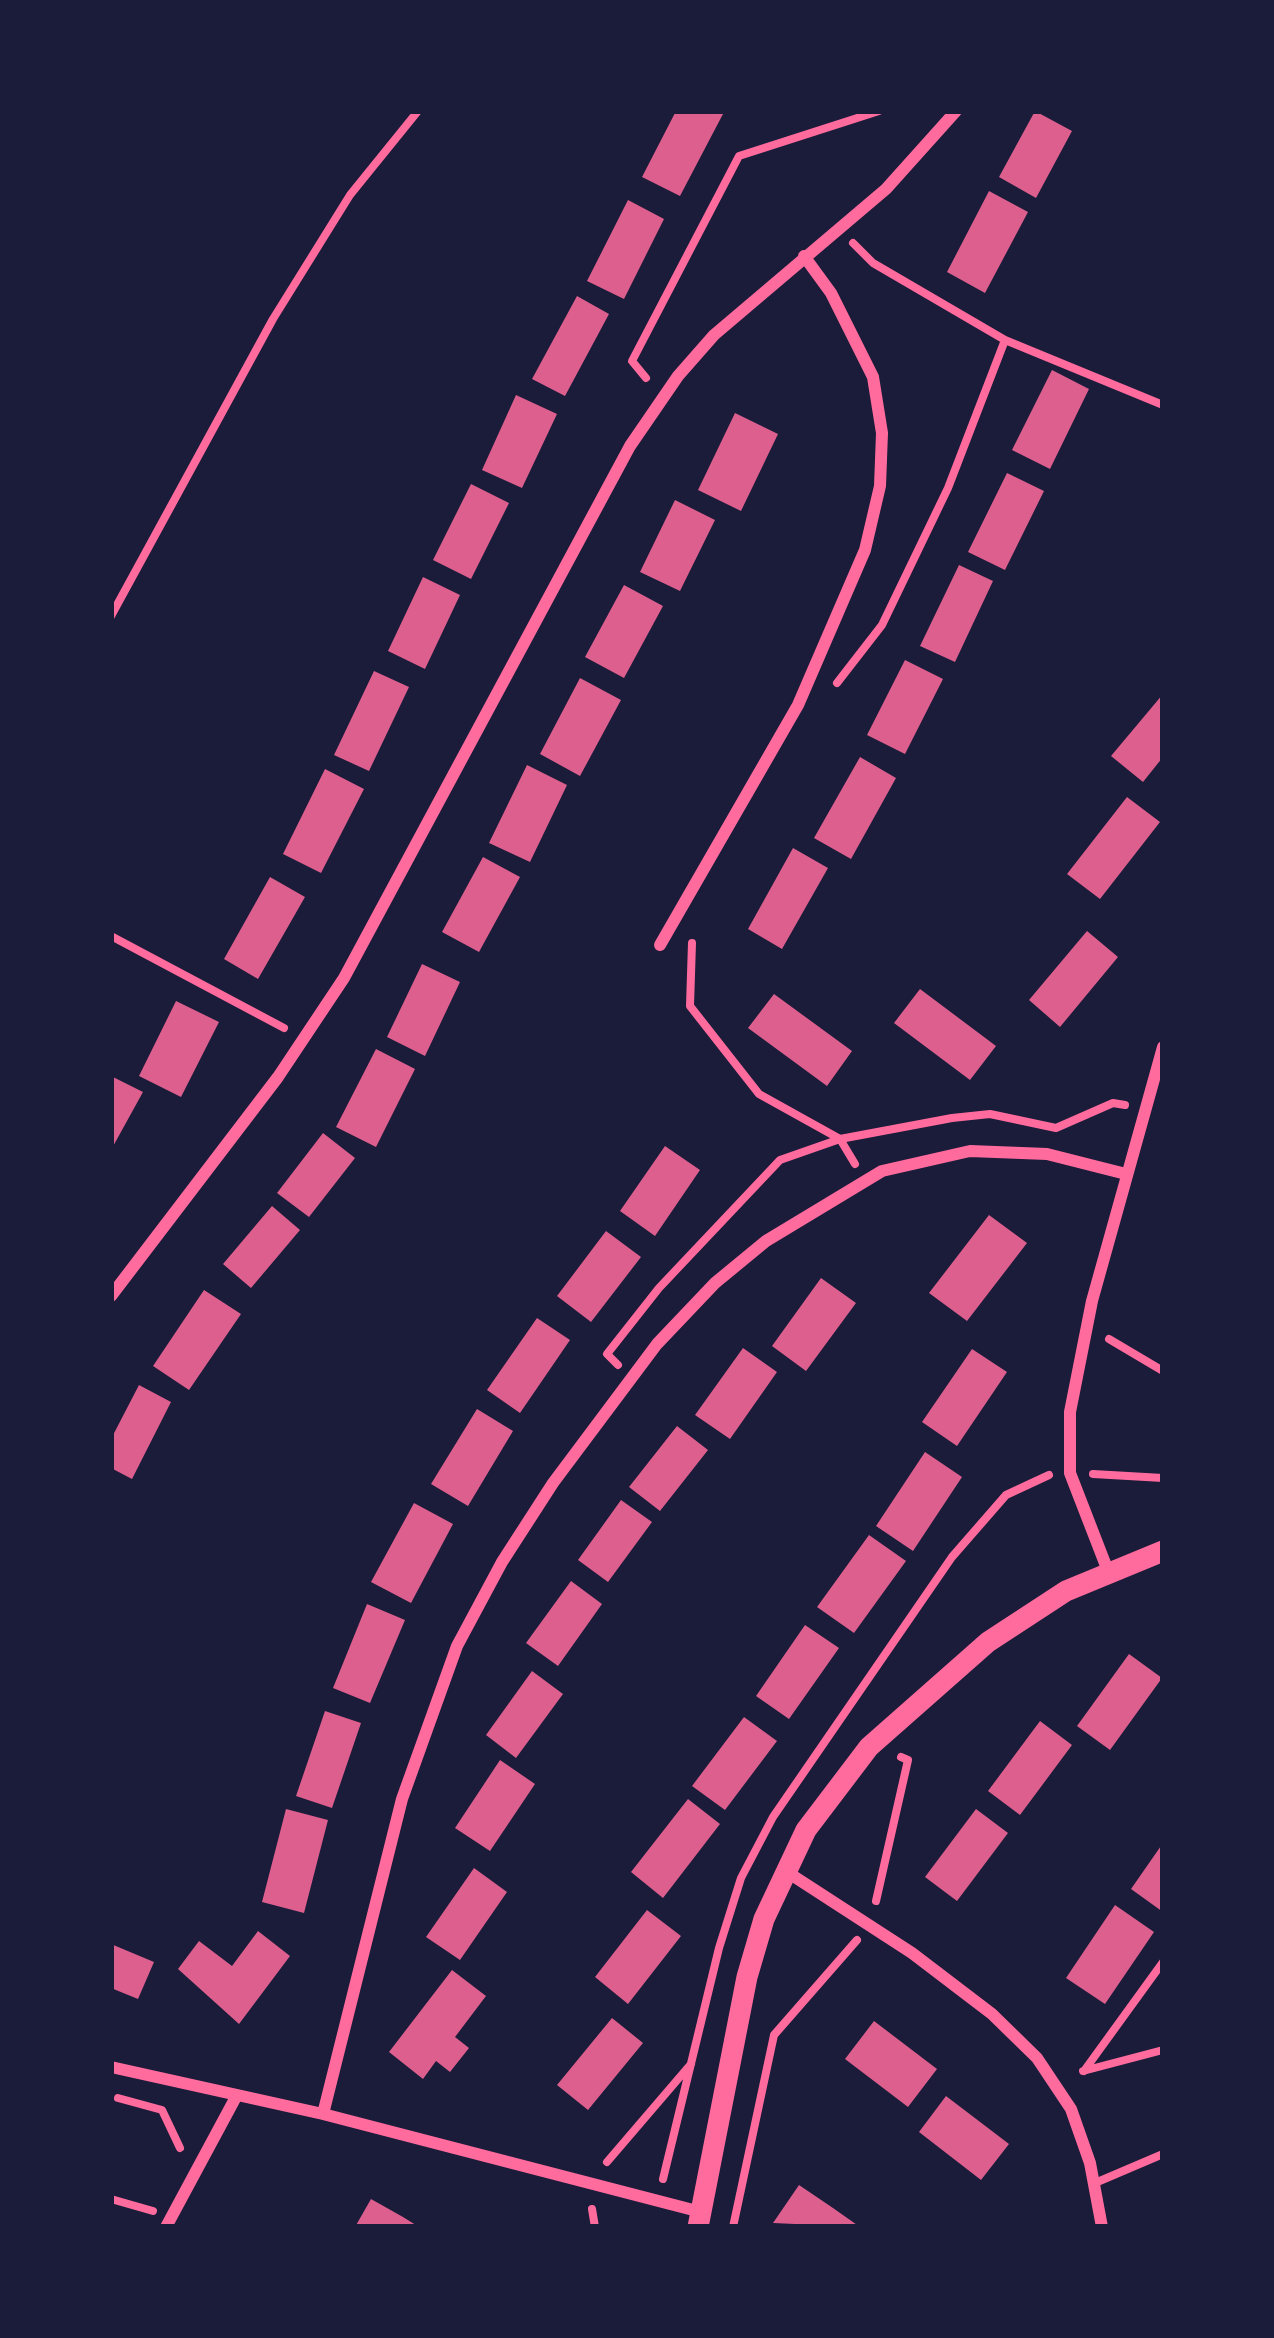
<!DOCTYPE html>
<style>
body{margin:0}
#map{position:relative;width:1274px;height:2338px;overflow:hidden;background:#1b1b3a;font-family:Signika,sans-serif}
canvas{display:block}
.frame{position:absolute;inset:0;border:114px solid #1b1b3a;pointer-events:none}
</style>
<div id="map">
<canvas width="1274" height="2338"></canvas>
<div class="frame"></div>
</div>
<script>
const c = document.querySelector('canvas').getContext('2d');
c.lineJoin = 'round';
function fill(path, color) { c.fillStyle = color; c.fill(path, 'evenodd'); }
const toPath = rows => new Path2D(rows.map(r => 'M' + r).join(''));
function strokePath(path, color, width, dash) { c.strokeStyle = color; c.lineWidth = width; c.lineCap = dash ? 'butt' : 'round'; c.setLineDash(dash || []); c.stroke(path); }
const building = toPath([
 [676,111,723,114,680,196,642,177],
 [1035,111,1072,131,1036,198,999,177],
 [989,191,1028,212,985,293,947,272],
 [628,200,664,219,624,299,587,281],
 [577,296,609,314,565,396,532,379],
 [1052,370,1089,389,1050,469,1012,450],
 [516,395,557,414,522,488,482,470],
 [735,413,778,434,741,511,698,490],
 [1007,473,1044,491,1005,570,968,552],
 [471,484,509,503,471,579,433,560],
 [675,500,715,520,680,591,640,572],
 [959,565,993,581,955,662,920,646],
 [423,577,460,595,425,669,388,651],
 [624,585,663,606,624,678,585,657],
 [905,660,943,679,905,754,867,735],
 [374,671,409,687,369,771,334,755],
 [580,678,621,700,580,776,540,754],
 [1163,694,1163,757,1143,782,1111,756],
 [860,757,896,778,851,859,814,838],
 [527,765,567,785,530,862,489,843],
 [325,769,364,789,321,873,283,854],
 [1127,797,1160,822,1100,899,1067,874],
 [793,848,828,868,782,949,748,929],
 [483,857,520,877,479,952,442,932],
 [270,877,305,897,258,979,224,959],
 [1087,931,1118,957,1060,1027,1029,1000],
 [422,964,460,982,425,1056,387,1037],
 [920,989,996,1046,970,1080,894,1023],
 [774,994,852,1051,827,1086,748,1028],
 [176,1001,219,1022,181,1097,139,1076],
 [376,1049,415,1069,376,1147,336,1127],
 [111,1076,143,1092,111,1150],
 [323,1133,355,1158,309,1217,277,1193],
 [665,1146,700,1170,655,1236,620,1211],
 [272,1206,300,1230,251,1288,223,1264],
 [989,1215,1027,1243,967,1321,929,1293],
 [606,1231,641,1257,591,1322,557,1296],
 [821,1278,856,1303,806,1371,772,1346],
 [204,1290,241,1314,189,1390,153,1366],
 [537,1318,570,1340,520,1413,487,1390],
 [743,1348,777,1372,730,1439,695,1415],
 [972,1349,1007,1372,957,1446,922,1422],
 [139,1385,171,1402,132,1479,111,1468,111,1439],
 [477,1409,513,1431,468,1506,431,1484],
 [677,1426,708,1450,660,1511,629,1487],
 [925,1452,962,1477,913,1551,876,1526],
 [621,1500,652,1522,608,1582,578,1560],
 [414,1503,453,1524,411,1603,371,1582],
 [869,1535,906,1561,854,1633,817,1607],
 [571,1581,602,1604,558,1666,526,1643],
 [367,1604,405,1620,370,1703,333,1688],
 [805,1625,839,1648,789,1719,756,1696],
 [1129,1654,1162,1678,1110,1750,1077,1726],
 [532,1671,563,1694,516,1758,486,1735],
 [325,1711,361,1723,332,1808,296,1796],
 [744,1717,777,1741,725,1810,692,1786],
 [1040,1721,1072,1745,1020,1815,988,1791],
 [500,1760,535,1784,490,1851,455,1828],
 [688,1799,720,1824,663,1898,631,1872],
 [286,1809,328,1820,304,1913,262,1902],
 [976,1809,1008,1833,957,1901,925,1877],
 [1163,1843,1163,1912,1131,1889],
 [474,1868,507,1892,460,1960,426,1937],
 [1115,1905,1154,1932,1105,2004,1066,1978],
 [647,1910,681,1936,628,2004,595,1977],
 [258,1931,290,1956,239,2024,178,1969,199,1941,232,1966],
 [111,1944,154,1962,138,1999,111,1988],
 [452,1970,486,1996,455,2037,469,2048,450,2072,436,2061,423,2079,389,2052],
 [612,2018,643,2043,588,2110,557,2085],
 [874,2021,937,2069,908,2107,845,2059],
 [946,2096,1009,2144,981,2180,919,2132],
 [799,2185,833,2208,860,2227,773,2223],
 [371,2199,403,2217,419,2227,355,2227]
]);
const path = toPath([
 [853,243,873,263,1005,340,1163,405],
 [646,378,632,361,739,156,879,111],
 [111,616,273,319,350,195,418,111],
 [837,683,882,625,948,488,1005,340],
 [111,936,284,1028],
 [692,943,690,1006,759,1094,840,1139,855,1164],
 [1109,1339,1163,1371],
 [618,1365,607,1354,659,1288,780,1160,840,1139,952,1118,990,1114,1056,1128,1113,1103,1125,1105],
 [1093,1474,1163,1478],
 [876,1901,908,1760,901,1757],
 [1083,2071,1163,2050],
 [1084,2071,1163,1962],
 [118,2098,162,2110,180,2148],
 [607,2162,691,2064],
 [663,2179,719,1948,741,1878,773,1817,952,1557,1006,1495,1049,1475],
 [111,2199,153,2211],
 [592,2209,595,2227],
 [733,2227,774,2035,857,1940]
]);
const service = toPath([
 [1095,2183,1163,2154]
]);
const minor = toPath([
 [660,945,798,705,865,550,880,486,882,433,873,377,831,293,804,256],
 [111,1296,278,1077,344,978,630,446,678,376,714,335,886,189,956,111],
 [1108,1571,1070,1473,1070,1412,1092,1301,1163,1047],
 [784,1870,912,1953,992,2014,1037,2058,1071,2109,1090,2163,1102,2227],
 [111,2067,323,2114,701,2212],
 [323,2114,402,1799,457,1646,502,1562,553,1483,657,1344,715,1283,766,1241,882,1171,970,1151,1047,1154,1126,1174],
 [166,2227,237,2095]
]);
const tertiary = toPath([
 [698,2227,747,1977,764,1919,806,1830,869,1747,988,1642,1066,1591,1163,1551]
]);
fill(building, '#dd5f8e');
strokePath(path, '#ff6b9d', 8);
strokePath(service, '#ff6b9d', 8);
strokePath(minor, '#ff6b9d', 12);
strokePath(tertiary, '#ff6b9d', 21);
</script>
